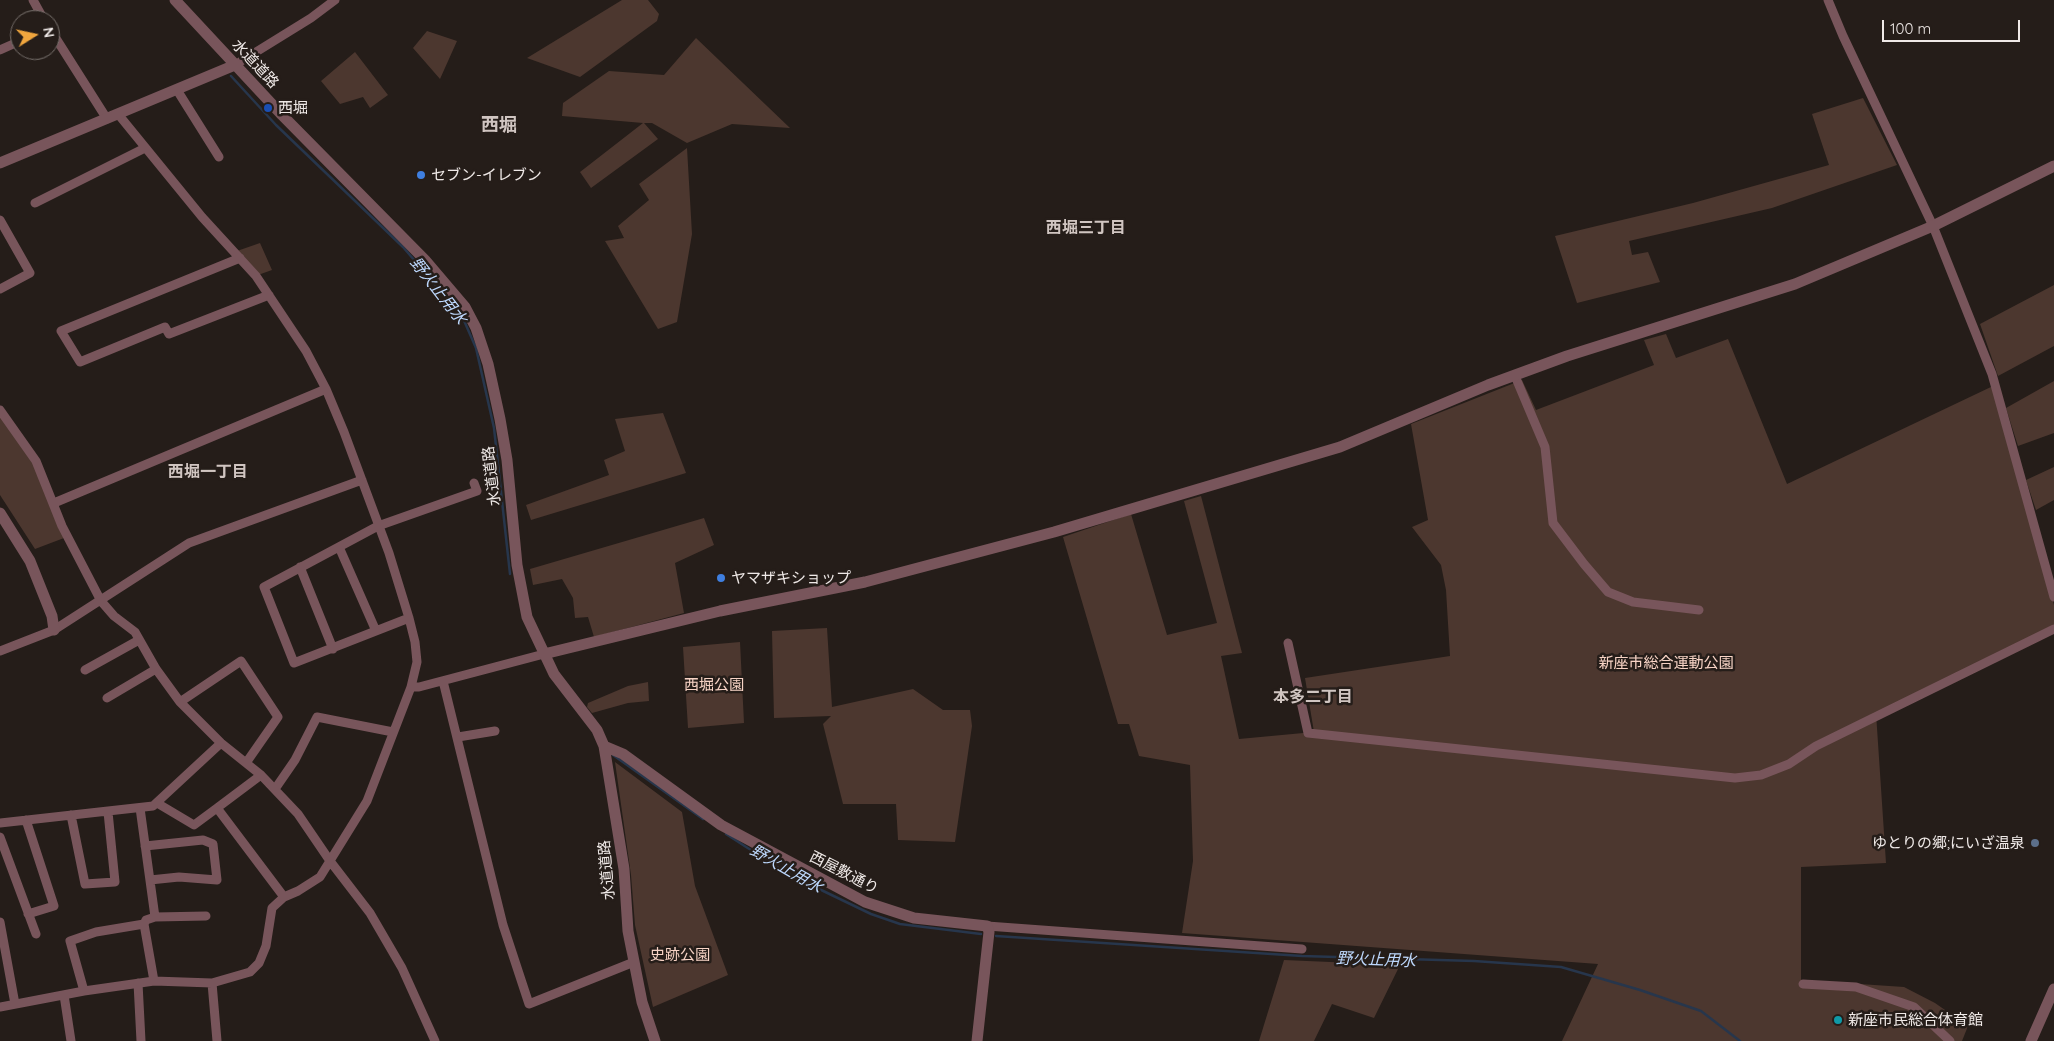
<!DOCTYPE html>
<meta charset="utf-8">
<style>
body{margin:0}
#map{position:relative;width:2054px;height:1041px;overflow:hidden;background:#251d19;font-family:Quicksand,sans-serif}
canvas{display:block}
.north{position:absolute;left:10px;top:10px;width:50px;height:50px;box-sizing:border-box;background:#251d19;border:1px solid #766f6b;border-radius:50%;rotate:80deg;font-size:14px;font-weight:700;line-height:20px;text-align:center;color:#efe9e7}
.north::after{content:'';display:block;margin:auto;width:18px;height:22px;background:#f0a63e;clip-path:polygon(50% 0,100% 100%,50% 72%,0 100%)}
.scale{position:absolute;left:1882px;top:20px;width:138px;height:22px;box-sizing:border-box;border:2px solid #efe9e7;border-top:0;padding-left:6px;font-size:15px;line-height:18px;white-space:nowrap;color:#efe9e7;-webkit-text-stroke:4px #251d19;paint-order:stroke}
</style>
<div id="map">
<canvas width="2054" height="1041"></canvas>
<div class="north">N</div>
<div class="scale">100 m</div>
</div>
<script>
const c = document.querySelector('canvas').getContext('2d');
c.lineJoin = 'round';
function fill(path, color) { c.fillStyle = color; c.fill(path, 'evenodd'); }
const toPath = rows => new Path2D(rows.map(r => 'M' + r).join(''));
function strokePath(path, color, width, dash) { c.strokeStyle = color; c.lineWidth = width; c.lineCap = dash ? 'butt' : 'round'; c.setLineDash(dash || []); c.stroke(path); }
function write(font, color, halo, rows, align = 'center') {
  c.font = font + ' Quicksand,"Noto Sans JP",sans-serif'; c.lineWidth = 5; c.setLineDash([]); c.textBaseline = 'middle'; c.strokeStyle = halo; c.fillStyle = color; for (const [text, x, y, turn = 0] of rows) {
    c.save(); c.translate(x, y); c.rotate((+turn || 0) * Math.PI / 180); c.textAlign = isNaN(turn) ? turn : align; if (halo) c.strokeText(text, 0, 0); c.fillText(text, 0, 0); c.restore();
  }
}
const green = toPath([
 [622,0,648,0,659,14,657,21,580,77,527,58],
 [427,31,457,41,440,79,413,48],
 [696,38,790,128,732,124,687,143,652,123,644,123,658,139,591,188,580,172,643,123,562,116,563,103,609,71,664,75],
 [355,52,388,95,370,108,363,97,340,104,321,81],
 [1863,98,1897,165,1772,208,1629,241,1632,255,1648,252,1660,282,1577,303,1555,236,1693,203,1829,165,1812,114],
 [687,148,692,234,677,322,658,329,605,241,624,238,618,226,649,200,639,184],
 [260,243,272,270,258,275,237,251],
 [2054,285,2054,346,1998,376,1980,324],
 [1666,334,1676,358,1728,339,1787,484,1993,386,2054,605,2054,628,1876,713,1886,863,1801,867,1801,980,1904,987,1935,1003,1968,1026,1962,1041,1562,1041,1598,964,1182,933,1193,861,1190,765,1139,756,1129,724,1118,724,1063,537,1131,514,1167,635,1217,623,1184,501,1201,496,1242,653,1221,656,1239,739,1314,732,1305,678,1450,656,1446,590,1441,565,1412,527,1428,520,1411,424,1522,380,1536,410,1654,365,1644,340],
 [2054,381,2054,433,2018,446,2006,408],
 [663,413,686,473,531,520,526,505,609,475,604,460,625,451,615,419],
 [0,414,33,462,64,538,35,549,0,495],
 [2054,467,2054,500,2036,510,2026,480],
 [704,518,714,545,675,563,684,613,594,637,588,617,575,618,573,598,562,579,533,585,530,569],
 [827,628,832,707,913,689,943,710,970,710,972,726,955,842,898,840,896,804,843,804,823,724,831,716,774,718,772,631],
 [740,642,744,723,688,728,683,647],
 [648,682,649,701,628,703,592,713,587,707,588,703,628,686],
 [615,762,682,812,695,886,728,975,653,1007,635,925,631,875],
 [1284,960,1400,965,1374,1018,1332,1004,1314,1041,1259,1041]
]);
const stream = toPath([
 [231,76,276,125,403,247,462,316,476,348,494,428,510,574],
 [613,755,703,819],
 [726,834,788,874,871,914,900,924,981,934],
 [996,936,1302,956,1474,961,1561,967,1640,990,1701,1011,1740,1041]
]);
const minor = toPath([
 [33,0,44,20],
 [1828,0,1843,36,1933,226,1992,374,2054,597],
 [50,29,107,119],
 [0,50,20,41],
 [235,65,311,18,335,0],
 [177,90,219,157],
 [35,203,145,148],
 [0,220,30,273,0,289],
 [240,258,61,331,80,362,165,327,169,334,269,295],
 [1515,376,1545,447,1553,523,1584,564,1608,592,1633,602,1699,610],
 [0,410,36,461,62,526,101,601,114,616,135,632,156,669,180,702,221,743,261,775,298,814,330,861,370,913,402,968,435,1041],
 [54,503,326,389],
 [339,547,376,631],
 [300,567,333,649],
 [409,618,294,663,264,587,378,526,477,491,474,483],
 [1288,643,1308,733,1735,778,1761,775,1789,764,1816,746,2054,629],
 [0,651,54,630,189,543,362,480],
 [85,670,139,640],
 [443,681,503,925,529,1004,634,962],
 [411,687,419,687,544,654],
 [107,698,156,669],
 [180,702,241,661,278,717,246,763],
 [458,737,495,731],
 [261,775,217,808,284,897],
 [275,789,295,760,317,717,393,732],
 [157,803,194,825,217,808],
 [140,808,155,917],
 [71,815,85,884,115,882,108,812],
 [26,820,54,906,28,914],
 [0,823,153,806,221,743],
 [0,837,36,934],
 [145,846,203,840,213,844,217,880,179,877,150,880],
 [0,922,15,1004],
 [144,924,146,920,155,917,206,916],
 [987,926,1302,949],
 [138,983,141,1041],
 [212,983,217,1041],
 [1803,984,1856,987,1914,1007,1950,1041],
 [84,991,70,941,96,932,144,924,154,981],
 [64,995,71,1041],
 [0,1007,84,991,154,981,212,983,250,972,259,963,266,946,272,908,284,897,298,891,320,877,367,801,411,687,417,662,415,642,409,618,389,553,344,432,326,389,306,351,256,276,202,217,118,114]
]);
const tertiary = toPath([
 [175,0,282,115,425,260,465,307,476,328,488,364,500,419,507,460,517,565,527,617,554,674,597,730,604,746,624,869,628,931,642,1002,655,1041],
 [0,163,235,65],
 [0,513,30,561,52,616,54,630],
 [544,654,720,611,865,582,1054,532,1340,447,1488,385,1567,356,1795,284,1933,226,2054,166],
 [604,746,623,754,721,825,865,902,914,918,987,926,989,932,977,1041],
 [2031,1041,2054,989]
]);
const markers = [
 [268,108,5,"#1a4fb4"],
 [421,175,5,"#3f7fe0"],
 [721,578,5,"#3f7fe0"],
 [2035,843,5,"#5c6f8a"],
 [1838,1020,5,"#0f9aa8"]
];
const streetNames = [
 ["水道道路",255,64,47],
 ["水道道路",492,476,-97],
 ["水道道路",607,870,-95],
 ["西屋敷通り",844,873,27]
];
const poiNames = [
 ["西堀",278,108],
 ["セブン-イレブン",431,175],
 ["ヤマザキショップ",731,578],
 ["ゆとりの郷;にいざ温泉",2025,843,"right"],
 ["新座市民総合体育館",1848,1020]
];
const parkNames = [
 ["新座市総合運動公園",1666,663],
 ["西堀公園",714,685],
 ["史跡公園",680,955]
];
const neighbourhoodNames = [
 ["西堀三丁目",1086,228],
 ["西堀一丁目",208,472],
 ["本多二丁目",1313,697]
];
const waterNames = [
 ["野火止用水",438,291,52],
 ["野火止用水",786,869,30],
 ["野火止用水",1376,960,2]
];
const quarterNames = [
 ["西堀",499,126]
];
fill(green, '#4c372f');
strokePath(stream, '#27364c', 2.5);
strokePath(minor, '#78555b', 9);
strokePath(tertiary, '#78555b', 11);
for (const [x, y, r, color] of markers) { const dot = new Path2D(); dot.arc(x, y, r, 0, 2 * Math.PI); c.fillStyle = color; c.fill(dot); strokePath(dot, '#251d19', 2); }
write('15px', '#efe9e7', '#251d19', streetNames);
write('15px', '#efe9e7', '#251d19', poiNames, 'left');
write('15px', '#f7d3c5', '#251d19', parkNames);
write('bold 16px', '#d0c5c1', '#251d19', neighbourhoodNames);
write('italic 16px', '#bdd8fd', '#251d19', waterNames);
write('bold 18px', '#d0c5c1', '#251d19', quarterNames);
</script>
